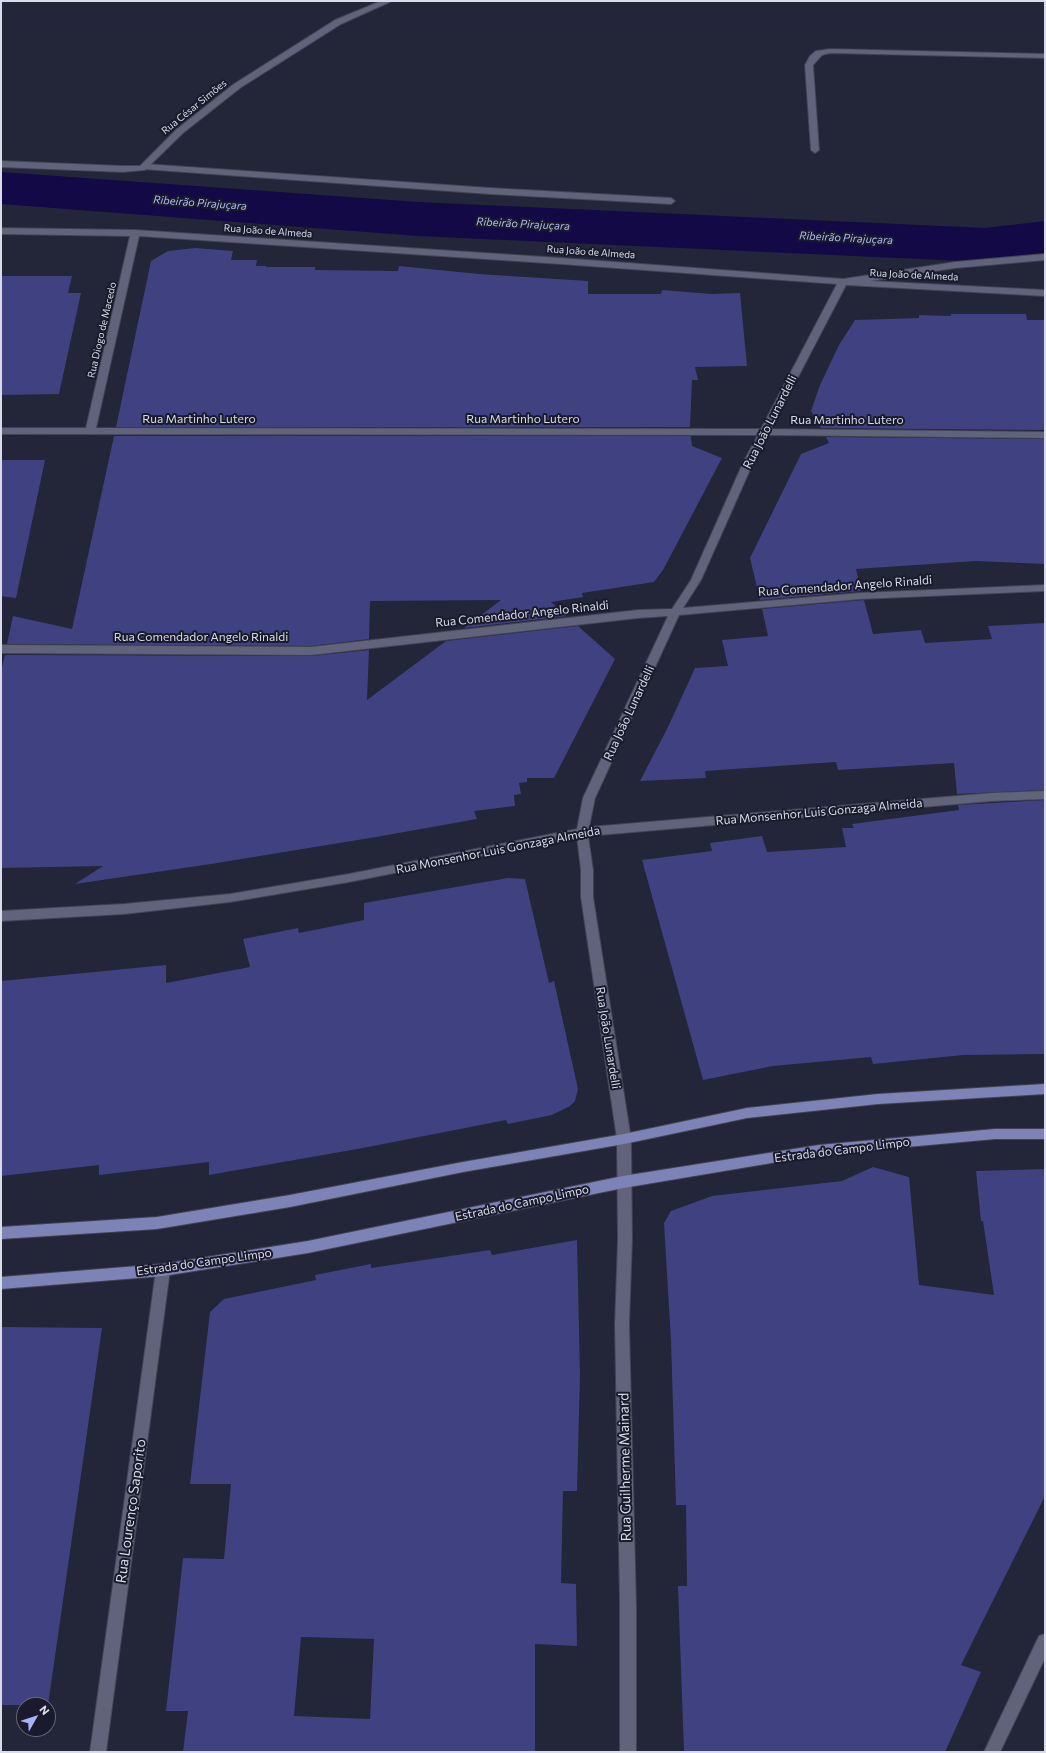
<!DOCTYPE html>
<meta charset="utf-8">
<style>
body{margin:0}
#map{position:relative;width:1046px;height:1753px;overflow:hidden;background:#232538;font-family:Commissioner,sans-serif}
canvas{display:block}
.frame{position:absolute;inset:0;border:2px solid #d9dbe8;pointer-events:none}
.north{position:absolute;left:16px;top:1697px;width:40px;height:40px;box-sizing:border-box;background:#191b2d;border:1px solid #666878;border-radius:50%;rotate:51deg;font-size:11px;font-weight:700;line-height:16px;text-align:center;color:#d9dbe8}
.north::after{content:'';display:block;margin:auto;width:14px;height:18px;background:#a9b0fc;clip-path:polygon(50% 0,100% 100%,50% 72%,0 100%)}
</style>
<div id="map">
<canvas width="1046" height="1753"></canvas>
<div class="frame"></div>
<div class="north">N</div>
</div>
<script>
const c = document.querySelector('canvas').getContext('2d');
c.lineJoin = 'round';
const toPath = rows => new Path2D(rows.map(r => 'M' + r).join(''));
function fill(path, color) { c.fillStyle = color; c.fill(path, 'evenodd'); }
function strokePath(path, color, width, dash) { c.strokeStyle = color; c.lineWidth = width; c.lineCap = dash ? 'butt' : 'round'; c.setLineDash(dash || []); c.stroke(path); }
function write(font, color, halo, rows, align = 'center') {
  c.font = font + ' Commissioner,sans-serif'; c.lineWidth = 4; c.setLineDash([]); c.textBaseline = 'middle'; c.strokeStyle = halo; c.fillStyle = color; for (const [text, x, y, turn = 0] of rows) {
    c.save(); c.translate(x, y); c.rotate((+turn || 0) * Math.PI / 180); c.textAlign = isNaN(turn) ? turn : align; if (halo) c.strokeText(text, 0, 0); c.fillText(text, 0, 0); c.restore();
  }
}
const river = toPath([
 [1,172,418,202,985,228,1045,221,1045,255,985,262,418,236,1,204,1,172]
]);
const building = toPath([
 [195,248,233,251,231,260,257,260,256,266,266,266,266,267,315,267,315,270,398,271,399,266,479,274,588,281,588,294,661,294,662,290,712,294,740,293,747,366,695,367,698,380,692,380,690,427,116,427,151,261,168,251],
 [1,276,72,276,68,293,81,293,59,394,1,395],
 [951,314,1026,314,1027,320,1045,320,1045,430,821,428,811,411,820,385,839,345,855,320,919,318,919,315,951,316],
 [114,436,691,436,692,446,722,458,663,570,654,582,582,593,583,597,551,602,567,616,464,628,501,600,370,601,369,639,311,646,7,644,13,616,72,629],
 [826,437,1045,439,1045,564,976,561,856,569,861,591,760,600,750,558,801,454,829,443],
 [1,460,45,460,16,598,1,596],
 [864,600,873,634,921,630,925,643,992,639,988,626,1045,623,1045,790,957,794,954,763,838,770,836,762,705,771,706,778,640,781,668,727,695,668,728,666,722,640,768,636,762,609],
 [578,626,615,659,554,778,527,778,527,782,519,783,521,794,514,795,515,806,474,811,477,819,376,837,211,864,75,884,103,866,1,868,1,671,5,655,311,656,369,650,367,700,446,641],
 [1045,800,1045,1054,963,1055,873,1064,871,1057,773,1066,703,1080,642,860,712,851,710,843,762,836,767,852,846,847,842,828,854,828,852,824,959,810,958,805],
 [508,878,525,879,549,983,554,981,578,1089,575,1101,570,1106,552,1115,508,1124,506,1120,363,1148,209,1175,209,1162,99,1175,99,1165,1,1176,1,981,166,965,166,983,250,967,243,939,298,928,299,933,364,920,364,903],
 [873,1167,909,1177,919,1285,994,1295,983,1221,981,1221,976,1171,1045,1169,1045,1496,961,1665,981,1672,945,1752,684,1752,678,1586,687,1586,686,1505,676,1505,671,1341,664,1223,671,1211,712,1196,842,1181],
 [577,1240,580,1374,577,1491,563,1491,561,1583,576,1584,577,1646,535,1644,535,1752,183,1752,188,1711,166,1711,183,1558,224,1559,231,1484,190,1484,210,1312,224,1299,316,1280,315,1275,371,1264,371,1268,490,1250,492,1255],
 [301,1637,374,1639,370,1719,294,1716],
 [1,1327,102,1328,48,1705,1,1705]
]);
const lane = toPath([
 [830,49,1045,54,1045,58,830,53,822,55,813,65,819,150,815,153,811,150,805,65,810,56,816,51,830,49],
 [145,164,490,188,671,198,675,201,671,204,490,194,142,169,141,167,145,164]
]);
const street = toPath([
 [381,1,392,1,341,24,240,88,183,133,145,170,123,172,1,167,1,161,123,166,140,166,177,129,234,84,335,20,381,1],
 [1,228,135,230,561,258,843,279,955,262,1045,254,1045,260,955,268,870,281,1045,290,1045,296,846,285,771,429,1045,432,1045,438,768,435,753,463,701,580,683,608,860,593,1045,585,1045,591,860,599,679,615,595,798,589,827,992,793,1045,791,1045,799,992,801,588,836,593,870,593,897,631,1139,629,1143,624,1144,619,1143,617,1139,581,897,581,870,577,837,349,882,230,902,124,914,1,921,1,911,124,904,230,894,349,874,577,829,583,798,668,616,638,618,311,655,1,653,1,645,311,647,638,610,672,609,691,580,743,463,758,435,1,434,1,428,86,428,130,236,1,234,1,228],
 [139,236,561,264,837,284,761,429,96,428,139,236],
 [1045,1634,1045,1658,1000,1752,984,1752,1039,1636,1045,1634]
]);
const secondary = toPath([
 [624,1134,629,1135,631,1139,632,1240,629,1324,636,1605,636,1752,620,1752,620,1605,615,1324,618,1240,617,1139,619,1135,624,1134],
 [163,1264,168,1266,170,1270,106,1752,90,1752,156,1270,158,1266,163,1264]
]);
const primary = toPath([
 [1045,1084,1045,1094,878,1104,747,1118,624,1144,463,1172,290,1207,157,1229,1,1239,1,1227,157,1217,290,1195,463,1162,624,1134,747,1108,878,1094,1045,1084],
 [995,1129,1045,1129,1045,1139,995,1139,819,1155,623,1188,308,1253,163,1276,1,1289,1,1277,163,1264,308,1241,623,1176,819,1145,995,1129]
]);
const farStreetnames = [
 ["Rua César Simões",194,107,-39],
 ["Rua João de Almeda",268,231,4],
 ["Rua João de Almeda",591,252,4],
 ["Rua João de Almeda",914,275,3],
 ["Rua Diogo de Macedo",102,330,-77]
];
const farWaternames = [
 ["Ribeirão Pirajuçara",200,203,4],
 ["Ribeirão Pirajuçara",523,224,3],
 ["Ribeirão Pirajuçara",846,238,3]
];
const streetNames = [
 ["Rua Martinho Lutero",199,419],
 ["Rua Martinho Lutero",523,419],
 ["Rua Martinho Lutero",847,420],
 ["Rua João Lunardelli",770,422,-63],
 ["Rua Comendador Angelo Rinaldi",845,586,-4],
 ["Rua Comendador Angelo Rinaldi",522,614,-6],
 ["Rua Comendador Angelo Rinaldi",201,637],
 ["Rua João Lunardelli",629,713,-65],
 ["Rua Monsenhor Luis Gonzaga Almeida",819,812,-5],
 ["Rua Monsenhor Luis Gonzaga Almeida",498,850,-11],
 ["Rua João Lunardelli",608,1038,81],
 ["Estrada do Campo Limpo",842,1150,-7],
 ["Estrada do Campo Limpo",522,1203,-12],
 ["Estrada do Campo Limpo",204,1262,-8]
];
const nearStreetnames = [
 ["Rua Guilherme Mainard",625,1467,-91],
 ["Rua Lourenço Saporito",131,1511,-82]
];
fill(river, '#130946');
fill(building, '#3f4181');
strokePath(lane, '#414353', 2);
strokePath(street, '#414353', 2);
strokePath(secondary, '#414353', 2);
strokePath(primary, '#414353', 2);
fill(lane, '#606379');
fill(street, '#606379');
fill(secondary, '#606379');
fill(primary, '#7e83b7');
write('10px', '#d9dbe8', '#191b2d', farStreetnames);
write('italic 11px', '#b3b9f2', '#191b2d', farWaternames);
write('12px', '#d9dbe8', '#191b2d', streetNames);
write('14px', '#d9dbe8', '#191b2d', nearStreetnames);
</script>
